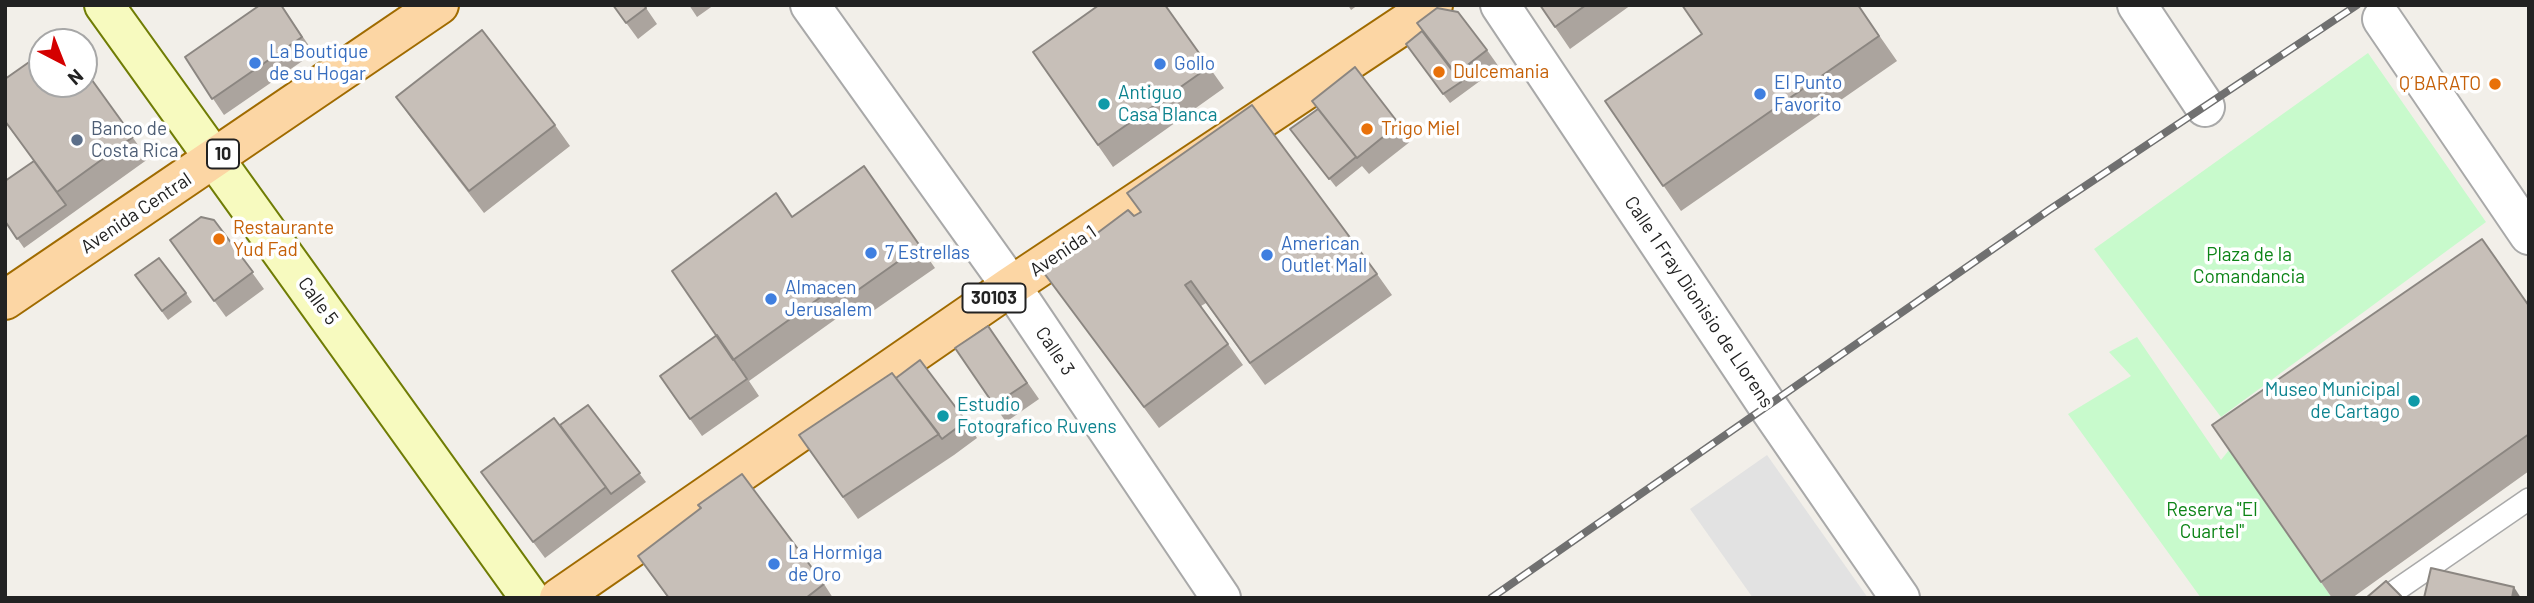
<!DOCTYPE html>
<meta charset="utf-8">
<style>
body{margin:0}
#map{position:relative;width:2534px;height:603px;overflow:hidden;background:#f2efe9;font-family:Barlow,sans-serif}
canvas{display:block}
.frame{position:absolute;inset:0;border:7px solid #222;pointer-events:none}
.north{position:absolute;left:28px;top:28px;width:70px;height:70px;box-sizing:border-box;background:#fff;border:2px solid #a7a7a7;border-radius:50%;rotate:138deg;font-size:19px;font-weight:700;line-height:28px;text-align:center;color:#222}
.north::after{content:'';display:block;margin:auto;width:24px;height:32px;background:#d40000;clip-path:polygon(50% 0,100% 100%,50% 72%,0 100%)}
</style>
<div id="map">
<canvas width="2534" height="603"></canvas>
<div class="frame"></div>
<div class="north">N</div>
</div>
<script>
const c = document.querySelector('canvas').getContext('2d');
c.lineJoin = 'round';
function fill(path, color) { c.fillStyle = color; c.fill(path, 'evenodd'); }
const toPath = rows => new Path2D(rows.map(r => 'M' + r).join(''));
function strokePath(path, color, width, dash) { c.strokeStyle = color; c.lineWidth = width; c.lineCap = dash ? 'butt' : 'round'; c.setLineDash(dash || []); c.stroke(path); }
function write(font, color, halo, rows, align = 'center') {
  c.font = font + ' Barlow,sans-serif'; c.lineWidth = 7; c.setLineDash([]); c.textBaseline = 'middle'; c.strokeStyle = halo; c.fillStyle = color; for (const [text, x, y, turn = 0] of rows) {
    c.save(); c.translate(x, y); c.rotate((+turn || 0) * Math.PI / 180); c.textAlign = isNaN(turn) ? turn : align; if (halo) c.strokeText(text, 0, 0); c.fillText(text, 0, 0); c.restore();
  }
}
const park = toPath([
 [2368,53,2486,222,2221,417,2094,249],
 [2137,337,2221,460,2229,450,2332,598,2201,598,2068,414,2131,376,2109,352]
]);
const parking = toPath([
 [1767,455,1868,598,1753,598,1690,509]
]);
const service = toPath([
 [2385,598,2529,499]
]);
const minor = toPath([
 [810,5,1011,286,1221,598],
 [1500,5,1767,405,1900,598],
 [2137,5,2205,107],
 [2382,19,2529,235]
]);
const secondary = toPath([
 [104,5,530,598]
]);
const primary = toPath([
 [5,300,439,5],
 [559,598,1011,286,1433,5]
]);
const rail = toPath([
 [1491,598,2049,210,2357,5]
]);
const wall = toPath([
 [281,5,314,53,224,115,185,57],
 [613,5,644,5,657,24,638,39],
 [689,5,714,5,697,17],
 [1165,5,1224,88,1113,167,1033,52],
 [1348,5,1358,5,1351,10],
 [1540,5,1631,5,1570,49],
 [1858,5,1897,61,1681,211,1605,101,1702,34],
 [1487,50,1499,67,1450,103,1412,53],
 [84,69,148,159,24,248,5,221,34,161,5,122,5,79],
 [396,97,555,125,570,146,484,213,411,118],
 [1399,124,1411,141,1369,174,1362,166,1336,187,1290,129],
 [864,166,935,268,863,318,854,306,749,381,759,396,702,436,660,376,717,335,792,217],
 [1134,216,1377,274,1392,295,1265,385,1206,303,1201,306,1243,365,1159,428,1044,273],
 [214,220,264,289,226,317,170,240],
 [135,275,186,293,192,302,168,320],
 [2529,306,2529,471,2352,598,2332,598,2212,425],
 [988,326,1039,399,1006,422,955,348],
 [896,378,966,421,977,438,954,455,858,519,799,435],
 [588,405,646,482,545,558,481,472,560,425],
 [638,556,824,584,833,598,668,598]
]);
const shadedWall = toPath([
 [2514,587,2521,598,2512,598]
]);
const building = toPath([
 [260,5,281,5,302,37,212,99,185,57,260,5],
 [613,5,644,5,646,8,626,23,613,5],
 [1099,5,1165,5,1209,67,1098,145,1033,52,1099,5],
 [1540,5,1586,5,1555,27,1540,5],
 [1682,5,1858,5,1879,36,1663,186,1605,101,1702,34,1682,5],
 [1437,8,1458,12,1487,50,1456,74,1417,23,1437,8],
 [482,30,555,125,469,191,396,97,482,30],
 [1422,31,1461,82,1443,94,1406,44,1422,31],
 [42,53,42,84,84,84,84,69,133,137,57,192,5,121,5,79,42,53],
 [1355,67,1399,124,1357,158,1312,101,1355,67],
 [1252,105,1377,274,1250,363,1191,281,1185,285,1228,344,1144,407,1044,273,1128,210,1134,216,1141,212,1127,193,1252,105],
 [1318,109,1356,157,1329,179,1290,129,1318,109],
 [34,161,66,205,17,239,5,221,5,181,34,161],
 [864,166,920,246,848,297,839,284,733,360,672,271,776,193,792,217,864,166],
 [201,217,214,220,253,272,214,301,170,240,201,217],
 [2482,239,2529,306,2529,434,2321,582,2212,425,2482,239],
 [159,258,186,293,162,311,135,275,159,258],
 [988,326,1027,383,994,405,955,348,988,326],
 [717,335,747,379,690,419,660,376,717,335],
 [920,360,966,421,942,439,896,378,920,360],
 [892,373,939,434,843,497,799,435,892,373],
 [588,405,640,473,611,494,560,425,588,405],
 [554,418,606,487,533,542,481,472,554,418],
 [742,474,824,584,806,598,669,598,638,556,701,508,698,505,742,474],
 [2431,568,2514,587,2512,598,2424,598,2431,568],
 [2386,581,2401,596,2400,598,2366,598,2386,581]
]);
const markers = [
 [255,63,7,"#3f7fe0"],
 [1160,64,7,"#3f7fe0"],
 [1439,72,7,"#e8710a"],
 [2495,84,7,"#e8710a"],
 [1760,94,7,"#3f7fe0"],
 [1104,104,7,"#0f9aa8"],
 [1367,129,7,"#e8710a"],
 [77,140,7,"#5c6f8a"],
 [219,239,7,"#e8710a"],
 [871,253,7,"#3f7fe0"],
 [1267,255,7,"#3f7fe0"],
 [771,299,7,"#3f7fe0"],
 [2414,401,7,"#0f9aa8"],
 [943,416,7,"#0f9aa8"],
 [774,564,7,"#3f7fe0"]
];
const shields = [
 [223,154,32],
 [994,298,63]
];
const shieldNames = [
 ["10",223,154],
 ["30103",994,298]
];
const shopNames = [
 ["La Boutique",269,52],
 ["de su Hogar",269,74],
 ["Gollo",1174,64],
 ["El Punto",1774,83],
 ["Favorito",1774,105],
 ["American",1281,244],
 ["Outlet Mall",1281,266],
 ["7 Estrellas",885,253],
 ["Almacen",785,288],
 ["Jerusalem",785,310],
 ["La Hormiga",788,553],
 ["de Oro",788,575]
];
const foodNames = [
 ["Dulcemania",1453,72],
 ["Q´BARATO",2481,84,"right"],
 ["Trigo Miel",1381,129],
 ["Restaurante",233,228],
 ["Yud Fad",233,250]
];
const cultureNames = [
 ["Antiguo",1118,93],
 ["Casa Blanca",1118,115],
 ["Museo Municipal",2400,390,"right"],
 ["de Cartago",2400,412,"right"],
 ["Estudio",957,405],
 ["Fotografico Ruvens",957,427]
];
const serviceNames = [
 ["Banco de",91,129],
 ["Costa Rica",91,151]
];
const streetNames = [
 ["Avenida Central",136,213,-34],
 ["Avenida 1",1063,251,-34],
 ["Calle 5",318,301,54],
 ["Calle 1 Fray Dionisio de Llorens",1699,302,56],
 ["Calle 3",1055,351,56]
];
const parkNames = [
 ["Plaza de la",2249,255],
 ["Comandancia",2249,277],
 ["Reserva \"El",2212,510],
 ["Cuartel\"",2212,532]
];
fill(park, '#c8facc');
fill(parking, '#e2e2e2');
strokePath(service, '#a9a9a9', 24);
strokePath(minor, '#a9a9a9', 42);
strokePath(secondary, '#707d05', 42);
strokePath(primary, '#a06b00', 42);
strokePath(service, '#fff', 21);
strokePath(minor, '#fff', 38);
strokePath(secondary, '#f7fabf', 38);
strokePath(primary, '#fcd6a4', 38);
strokePath(rail, '#707070', 8);
strokePath(rail, '#fff', 5, [16]);
fill(wall, '#aba49e');
fill(shadedWall, '#8b8681');
fill(building, '#c7bfb8');
strokePath(building, '#8b8681', 2);
for (const [x, y, r, color] of markers) { const dot = new Path2D(); dot.arc(x, y, r, 0, 2 * Math.PI); c.fillStyle = color; c.fill(dot); strokePath(dot, '#fff', 2.5); }
for (const [x, y, w] of shields) { const box = new Path2D(); box.roundRect(x - w / 2, y - 14.5, w, 29, 5); c.fillStyle = '#fff'; c.fill(box); strokePath(box, '#222', 2); }
write('bold 18px', '#222', null, shieldNames);
write('19px', '#366cbe', '#fff', shopNames, 'left');
write('19px', '#c56008', '#fff', foodNames, 'left');
write('19px', '#0d838f', '#fff', cultureNames, 'left');
write('19px', '#4e5e75', '#fff', serviceNames, 'left');
write('19px', '#222', '#fff', streetNames);
write('19px', '#0c8416', '#fff', parkNames);
</script>
